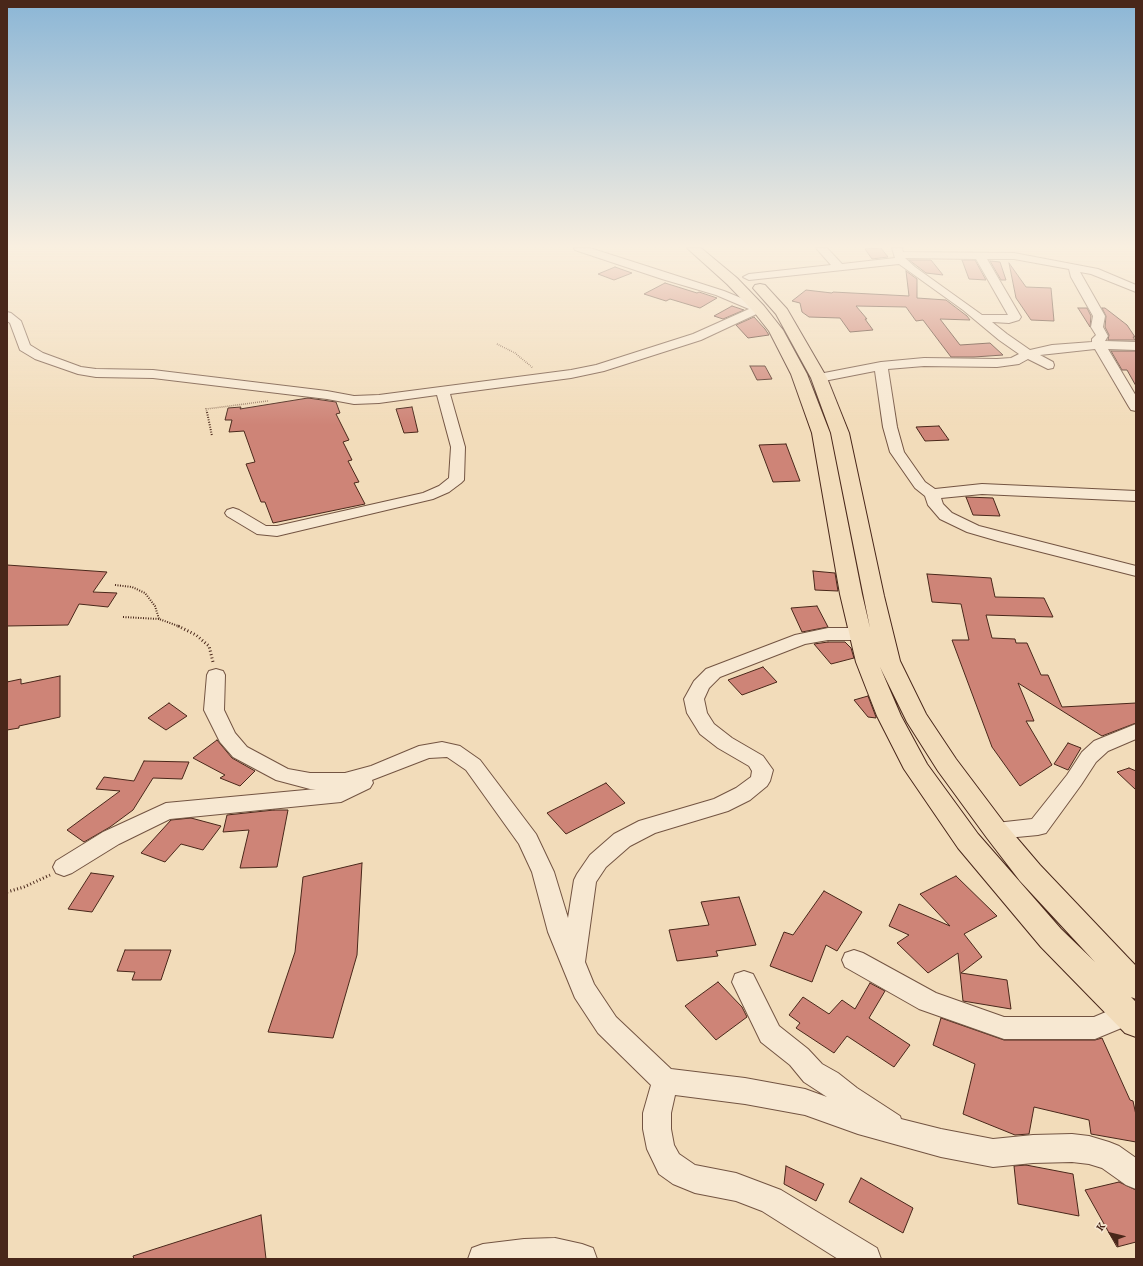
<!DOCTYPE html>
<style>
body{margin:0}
#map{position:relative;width:1143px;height:1266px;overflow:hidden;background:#f2dcba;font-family:Alegreya,serif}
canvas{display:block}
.frame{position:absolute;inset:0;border:8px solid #49271a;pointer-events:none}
.north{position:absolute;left:1091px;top:1214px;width:40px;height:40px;-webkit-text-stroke:3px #f7e8d2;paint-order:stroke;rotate:305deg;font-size:11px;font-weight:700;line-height:16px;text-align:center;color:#49271a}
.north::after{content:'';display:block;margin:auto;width:14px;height:18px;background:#49271a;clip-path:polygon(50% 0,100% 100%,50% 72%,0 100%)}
</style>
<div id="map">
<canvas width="1143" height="1266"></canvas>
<div class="frame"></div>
<div class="north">K</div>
</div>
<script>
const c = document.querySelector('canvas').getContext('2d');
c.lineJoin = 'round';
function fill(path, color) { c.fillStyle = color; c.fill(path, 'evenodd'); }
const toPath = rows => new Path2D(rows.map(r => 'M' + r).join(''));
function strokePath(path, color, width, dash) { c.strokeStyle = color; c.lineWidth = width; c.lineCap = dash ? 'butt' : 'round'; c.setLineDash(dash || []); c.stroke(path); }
const building = toPath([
 [881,248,888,257,872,259,865,249,881,248],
 [909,260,931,260,943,275,926,273,909,260],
 [962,260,975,260,986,280,969,279,962,260],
 [990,261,1000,262,1006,280,1001,280,990,261],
 [1009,263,1026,287,1051,288,1054,321,1031,320,1016,298,1009,263],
 [615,267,632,273,614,280,598,274,615,267],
 [906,271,917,279,917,298,946,300,967,316,970,320,940,319,960,345,990,343,1003,355,974,357,951,357,923,320,916,321,906,307,856,306,867,319,865,319,873,330,850,332,840,318,809,317,802,312,800,303,792,301,806,290,832,293,833,292,909,296,906,271],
 [665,283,697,293,699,292,717,298,700,308,670,299,666,301,644,294,665,283],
 [732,306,744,310,723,319,714,316,732,306],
 [1078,308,1087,308,1091,316,1090,327,1078,308],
 [1102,308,1105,308,1127,325,1135,337,1133,337,1135,340,1108,340,1109,335,1105,327,1106,316,1102,308],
 [754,317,765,329,769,335,748,338,736,325,754,317],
 [1111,351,1136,351,1136,386,1127,370,1122,370,1111,351],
 [750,366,765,366,772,379,757,380,750,366],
 [308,398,336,402,340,413,336,414,349,440,343,442,352,460,348,461,359,482,354,483,365,504,273,523,265,502,261,502,246,464,255,462,244,431,229,432,232,420,225,420,228,408,241,407,240,409,308,398],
 [412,407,418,432,404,433,396,409,412,407],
 [939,426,949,440,925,441,916,427,939,426],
 [786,444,800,481,773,482,759,445,786,444],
 [966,497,993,498,1000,516,973,515,966,497],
 [7,565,107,572,93,592,117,593,108,607,79,604,68,625,7,626,7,565],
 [813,571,835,573,838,591,815,590,813,571],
 [927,574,991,578,995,597,1044,598,1053,617,986,615,992,638,1015,639,1016,643,1027,643,1041,675,1048,675,1062,707,1136,703,1136,723,1102,736,1018,683,1034,721,1026,721,1052,765,1020,786,992,747,952,640,969,640,961,604,932,602,927,574],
 [817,606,828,627,802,632,791,608,817,606],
 [828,642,845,642,851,648,854,658,831,664,814,644,828,642],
 [763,667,777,682,742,695,728,680,763,667],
 [60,676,60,717,19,726,19,728,7,730,7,682,21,679,21,684,60,676],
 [868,696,876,717,876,718,868,717,854,700,868,696],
 [169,703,187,716,166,730,148,718,169,703],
 [217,740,232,758,255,771,240,786,220,778,225,775,193,758,217,740],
 [1068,743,1081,748,1068,770,1054,764,1068,743],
 [144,761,189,762,182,779,153,778,133,810,110,827,84,842,67,830,120,791,96,789,104,777,134,781,144,761],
 [1129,768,1136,771,1136,790,1117,772,1129,768],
 [606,783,625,803,566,834,547,813,606,783],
 [274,810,288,810,277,867,240,868,249,830,223,832,227,815,274,810],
 [191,818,221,826,203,850,181,844,165,862,141,853,171,820,191,818],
 [362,863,357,955,333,1038,268,1032,295,952,303,877,362,863],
 [91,873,114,876,92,912,68,909,91,873],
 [956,876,997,916,964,934,982,957,961,973,1007,980,1011,1009,963,1001,958,953,928,973,897,943,909,935,889,926,899,904,950,926,920,894,956,876],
 [824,891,862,912,837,951,826,945,812,982,770,966,784,932,793,935,824,891],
 [739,897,756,945,716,951,718,956,677,961,669,930,709,925,701,902,739,897],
 [125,950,171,950,161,980,132,980,135,972,117,971,125,950],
 [718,982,742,1007,747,1017,716,1040,685,1006,718,982],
 [870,983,885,991,869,1018,910,1045,894,1067,847,1036,834,1053,796,1028,800,1023,789,1015,803,997,829,1014,842,1000,855,1009,870,983],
 [941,1018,1004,1040,1095,1040,1102,1038,1130,1100,1133,1101,1136,1115,1136,1142,1091,1134,1089,1120,1034,1107,1029,1134,1015,1135,963,1114,975,1064,933,1045,941,1018],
 [1026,1165,1073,1174,1079,1216,1018,1204,1014,1166,1026,1165],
 [786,1166,824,1184,816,1201,784,1184,786,1166],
 [861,1178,913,1208,903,1233,849,1202,861,1178],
 [1119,1182,1136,1190,1136,1242,1117,1247,1085,1190,1119,1182],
 [261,1215,266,1259,134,1259,133,1256,261,1215]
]);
const pathFar2 = toPath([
 [497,344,515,353,533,368],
 [207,413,206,409,268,401]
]);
const pathFar1 = toPath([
 [207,412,212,436],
 [115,585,132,587,145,593,155,606,159,619,181,627],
 [123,617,159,619]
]);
const path = toPath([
 [178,626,196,635,209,646,213,662],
 [7,892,24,887,50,875]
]);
const minor = toPath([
 [574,248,590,248,724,291,763,307,765,309,763,311,701,340,604,371,571,378,450,394,465,447,464,480,461,483,449,492,433,499,277,536,257,534,227,516,225,513,227,510,233,508,239,510,266,526,277,526,423,493,439,486,449,478,451,447,437,395,379,403,354,404,327,399,153,378,96,377,78,374,35,359,20,350,10,323,7,321,7,312,11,313,21,321,30,345,43,353,81,367,96,369,153,370,327,391,354,396,379,395,571,370,596,365,693,334,749,309,716,295,662,279,575,250,574,248],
 [816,248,827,248,842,264,895,258,892,248,902,248,903,252,1014,253,1098,269,1136,285,1136,292,1091,274,1080,272,1105,316,1103,327,1108,336,1105,341,1136,342,1136,350,1108,349,1136,396,1136,411,1131,410,1129,407,1095,349,1040,355,1053,362,1054,365,1053,368,1048,369,1028,359,1019,364,997,367,924,366,888,369,897,427,904,452,925,482,935,489,982,484,1136,491,1136,501,982,494,941,498,943,504,952,513,979,526,1136,566,1136,576,998,541,967,532,940,519,928,505,925,496,915,488,890,452,883,427,875,371,819,382,814,381,812,378,814,375,819,374,881,362,924,358,997,359,1011,358,1019,354,999,340,963,310,899,264,749,280,743,277,749,274,831,265,816,248],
 [905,258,976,259,1008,315,982,315,915,267,905,258],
 [987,259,1014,259,1069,269,1071,277,1093,316,1091,327,1096,335,1092,339,1092,342,1052,345,1030,350,1007,334,992,322,1009,323,1019,320,1021,317,987,259],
 [828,628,860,628,866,630,869,634,866,638,860,640,828,640,805,644,720,677,709,688,704,699,707,713,714,724,732,738,763,756,773,770,770,781,767,786,750,800,728,811,655,833,630,846,606,867,596,882,585,962,594,984,616,1017,671,1069,745,1078,805,1089,827,1097,804,1082,790,1065,761,1042,732,982,735,974,744,971,753,974,779,1026,808,1049,822,1064,838,1073,857,1088,900,1116,901,1119,941,1129,993,1139,1033,1135,1072,1134,1089,1136,1109,1142,1119,1146,1136,1158,1136,1189,1126,1185,1102,1168,1089,1164,1072,1162,1033,1163,993,1167,941,1157,858,1134,805,1115,745,1104,675,1095,671,1113,671,1129,674,1145,679,1154,695,1165,736,1173,781,1190,877,1248,881,1259,838,1259,762,1211,736,1201,695,1193,673,1184,659,1174,647,1149,643,1129,643,1113,651,1085,598,1033,575,998,548,932,532,872,519,844,466,770,447,757,429,758,372,780,373,783,370,788,341,802,170,819,119,844,72,873,64,876,56,873,53,867,56,861,103,832,166,803,316,789,310,789,276,780,233,757,220,742,204,710,207,675,209,671,216,669,223,671,225,675,224,710,235,733,247,747,288,769,310,773,345,773,371,766,419,746,442,742,460,746,480,760,536,834,554,872,568,918,574,880,577,874,590,855,614,834,639,821,714,799,736,788,751,777,752,771,749,766,718,748,700,734,687,713,684,699,694,681,706,669,795,635,828,628],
 [1136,724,1136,739,1108,751,1096,762,1081,785,1046,833,1038,835,996,839,988,837,985,831,988,825,996,823,1032,819,1067,775,1082,752,1094,741,1136,724],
 [854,950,863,953,936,993,1004,1017,1094,1017,1127,1003,1136,1006,1136,1022,1095,1039,1004,1039,919,1009,845,967,842,960,845,953,854,950],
 [555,1238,582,1244,593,1248,597,1259,468,1259,472,1248,483,1244,524,1239,555,1238]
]);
const highway = toPath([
 [687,248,701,248,737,278,764,306,783,330,807,374,830,433,862,594,870,628,831,433,811,378,776,314,753,288,755,285,760,284,765,285,787,309,827,378,849,433,884,596,900,661,926,714,956,759,1005,824,1040,865,1136,966,1136,999,1131,997,1136,1002,1136,1037,1125,1033,1041,947,958,848,904,769,877,716,856,662,840,594,812,433,791,374,769,331,754,312,727,284,687,248],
 [880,667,907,722,938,771,987,838,1020,881,1095,962,1061,929,978,834,927,764,901,716,880,667]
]);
fill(building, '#ce8477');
strokePath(building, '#49271a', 1);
strokePath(minor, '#735442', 2);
strokePath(highway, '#49271a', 2);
strokePath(pathFar2, '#49271a', 1.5, [0.5, 1.5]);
strokePath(pathFar1, '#49271a', 2, [1, 1.5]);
strokePath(path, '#49271a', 3, [1, 2.5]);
fill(minor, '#f7e8d2');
fill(highway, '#f2dcba');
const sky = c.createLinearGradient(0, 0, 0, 425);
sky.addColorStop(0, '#8bb6d6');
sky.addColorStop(0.58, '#f9efe0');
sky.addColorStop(1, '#f9efe000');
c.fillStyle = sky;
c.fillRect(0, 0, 1143, 425);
</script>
